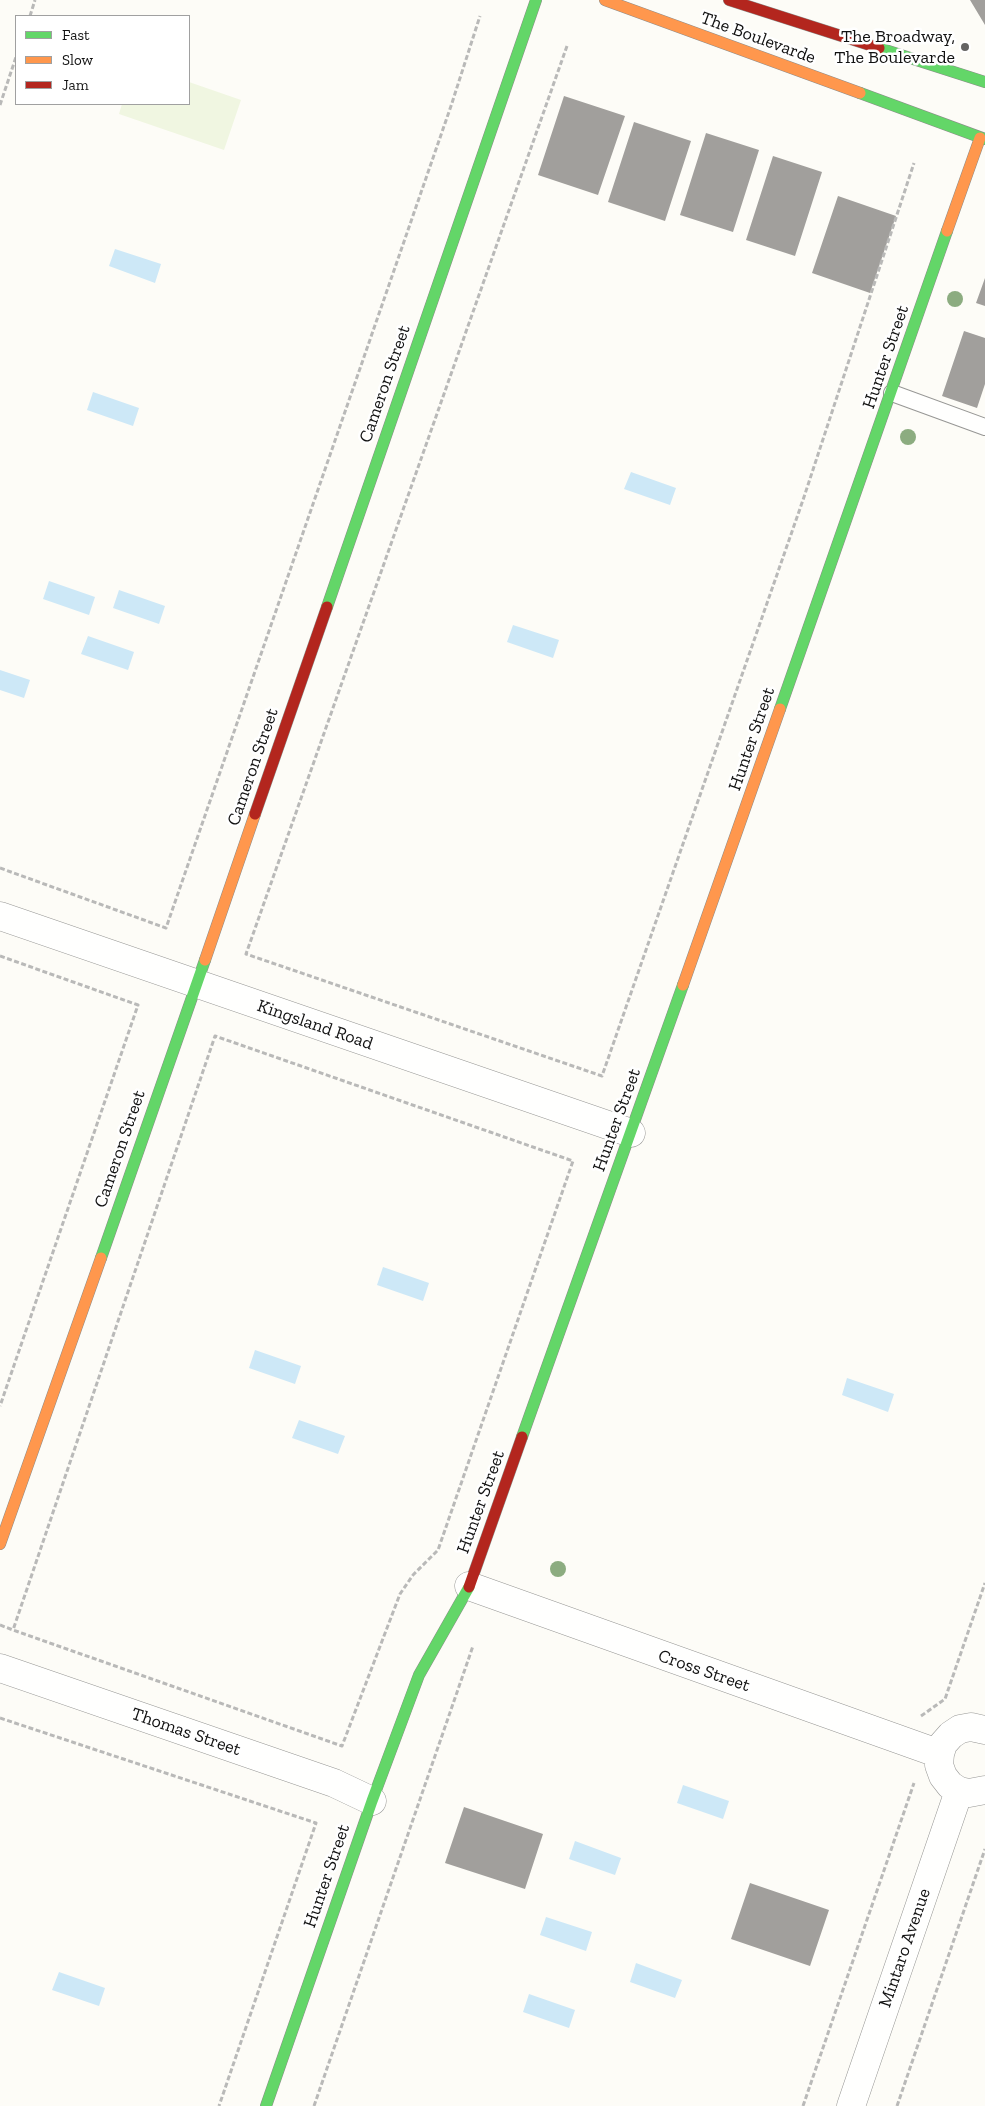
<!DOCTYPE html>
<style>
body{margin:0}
#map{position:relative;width:985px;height:2106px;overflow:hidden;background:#fdfcf7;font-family:"Zilla Slab",serif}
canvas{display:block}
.legend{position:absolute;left:15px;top:15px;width:175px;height:90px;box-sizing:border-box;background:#fff;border:1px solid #a0a0a0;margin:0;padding:6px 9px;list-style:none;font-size:15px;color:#111}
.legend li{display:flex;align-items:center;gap:10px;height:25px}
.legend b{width:25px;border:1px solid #a0a0a0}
</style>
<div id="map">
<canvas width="985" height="2106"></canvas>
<ul class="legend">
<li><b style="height:6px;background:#63d668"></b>Fast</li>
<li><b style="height:6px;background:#ff974d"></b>Slow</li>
<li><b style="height:6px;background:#b3261e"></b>Jam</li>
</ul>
</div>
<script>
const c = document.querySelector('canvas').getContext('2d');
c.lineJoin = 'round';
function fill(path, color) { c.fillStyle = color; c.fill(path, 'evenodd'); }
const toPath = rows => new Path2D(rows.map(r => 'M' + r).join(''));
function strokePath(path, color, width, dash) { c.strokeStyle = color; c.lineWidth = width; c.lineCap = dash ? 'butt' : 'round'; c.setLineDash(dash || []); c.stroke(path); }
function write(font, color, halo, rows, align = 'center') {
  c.font = font + ' "Zilla Slab",serif'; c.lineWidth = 5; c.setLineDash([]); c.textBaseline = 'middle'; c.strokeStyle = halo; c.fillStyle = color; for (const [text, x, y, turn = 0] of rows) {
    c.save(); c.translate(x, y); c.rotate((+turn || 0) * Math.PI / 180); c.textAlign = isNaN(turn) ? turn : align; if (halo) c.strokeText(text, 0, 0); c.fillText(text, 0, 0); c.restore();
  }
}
const pitch = toPath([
 [189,82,241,100,224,150,119,114,122,104,189,104]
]);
const water = toPath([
 [115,249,161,264,155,283,109,266],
 [93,392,139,408,133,426,87,410],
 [631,472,676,488,670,505,624,489],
 [49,581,95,597,89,615,43,599],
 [119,590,165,606,159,624,113,608],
 [513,625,559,640,553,658,507,642],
 [88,636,134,652,128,670,81,654],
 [0,670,30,680,24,698,0,690],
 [383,1267,429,1283,423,1301,377,1285],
 [255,1350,301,1366,295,1384,249,1368],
 [847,1378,894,1394,888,1412,842,1395],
 [299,1420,345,1436,338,1454,292,1438],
 [683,1785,729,1801,723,1819,677,1803],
 [575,1841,621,1858,615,1875,569,1859],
 [546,1917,592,1932,586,1951,540,1935],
 [636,1963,682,1980,675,1998,630,1982],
 [59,1972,105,1988,99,2006,52,1990],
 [529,1994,575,2010,569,2028,523,2012]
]);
const building = toPath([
 [970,0,985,0,985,25],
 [564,96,625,116,598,195,538,175],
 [634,122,691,141,665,221,608,202],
 [706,133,759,150,733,232,680,215],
 [773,156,822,172,795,256,746,240],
 [838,196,896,216,870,293,812,273],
 [985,278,985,306,976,303],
 [964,331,985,338,985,384,977,408,942,396],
 [464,1807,543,1834,525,1889,445,1863],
 [750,1883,829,1910,810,1966,731,1939]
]);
const path = toPath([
 [30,16,35,0],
 [567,46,246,954,602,1076,803,500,914,163],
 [0,105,16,57],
 [0,868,166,928,451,106,480,16],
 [0,956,138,1005,0,1406],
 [0,1625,13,1630,342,1746,400,1594,413,1575,438,1550,573,1161,215,1036,13,1630],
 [921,1716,945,1699,985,1583],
 [0,1718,316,1823,219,2106],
 [314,2106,473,1646],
 [803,2106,914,1783],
 [897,2106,985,1849]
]);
const lane = toPath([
 [892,393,985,427]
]);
const street = toPath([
 [0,916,631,1133],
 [469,1586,940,1754],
 [0,1668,334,1783,372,1801],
 [985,1730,971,1727,960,1729,951,1735,943,1744,940,1754,939,1765,943,1776,950,1785,959,1791,969,1793,985,1790],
 [851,2106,959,1791]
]);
const fast = toPath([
 [879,48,985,82],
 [860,93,985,139],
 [327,607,536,0],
 [780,709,947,231],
 [101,1258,205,960],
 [522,1437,683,985],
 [266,2106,372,1801,419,1675,469,1587]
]);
const slow = toPath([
 [605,0,860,93],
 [947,231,980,138],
 [205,960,255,814],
 [683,985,780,709],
 [0,1544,101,1258]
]);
const jam = toPath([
 [729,0,879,48],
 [255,814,327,607],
 [469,1587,522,1437]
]);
const trees = [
 [955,299],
 [908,437],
 [558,1569]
];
const markers = [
 [965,47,5,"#646362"]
];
const poiNames = [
 ["The Broadway,",955,37],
 ["The Boulevarde",955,58]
];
const streetNames = [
 ["The Boulevarde",758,38,20],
 ["Hunter Street",886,357,-71],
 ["Cameron Street",385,384,-71],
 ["Hunter Street",752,739,-71],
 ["Cameron Street",253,767,-71],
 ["Kingsland Road",315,1025,19],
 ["Hunter Street",617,1120,-70],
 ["Cameron Street",120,1149,-71],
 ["Hunter Street",481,1502,-70],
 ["Cross Street",704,1671,19],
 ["Thomas Street",186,1732,19],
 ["Hunter Street",327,1876,-71],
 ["Mintaro Avenue",905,1948,-71]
];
fill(pitch, '#f0f6e1');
fill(water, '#cde8f7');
fill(building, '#a19f9c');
strokePath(lane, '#979795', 18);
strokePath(street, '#979795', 29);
strokePath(fast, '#8e8d8b', 12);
strokePath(slow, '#8e8d8b', 12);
strokePath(jam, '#8e8d8b', 12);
strokePath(path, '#b9b9b8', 3, [5, 2.5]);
strokePath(lane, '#fffffe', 16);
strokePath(street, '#fffffe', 28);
strokePath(fast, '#63d668', 11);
strokePath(slow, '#ff974d', 11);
strokePath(jam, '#b3261e', 11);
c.fillStyle = '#8cac80';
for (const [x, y] of trees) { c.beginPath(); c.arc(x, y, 8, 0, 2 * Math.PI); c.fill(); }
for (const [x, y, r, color] of markers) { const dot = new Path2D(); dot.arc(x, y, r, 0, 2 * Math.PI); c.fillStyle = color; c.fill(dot); strokePath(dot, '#fff', 2); }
write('18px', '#111', '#fff', poiNames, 'right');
write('18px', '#111', '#fff', streetNames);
</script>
